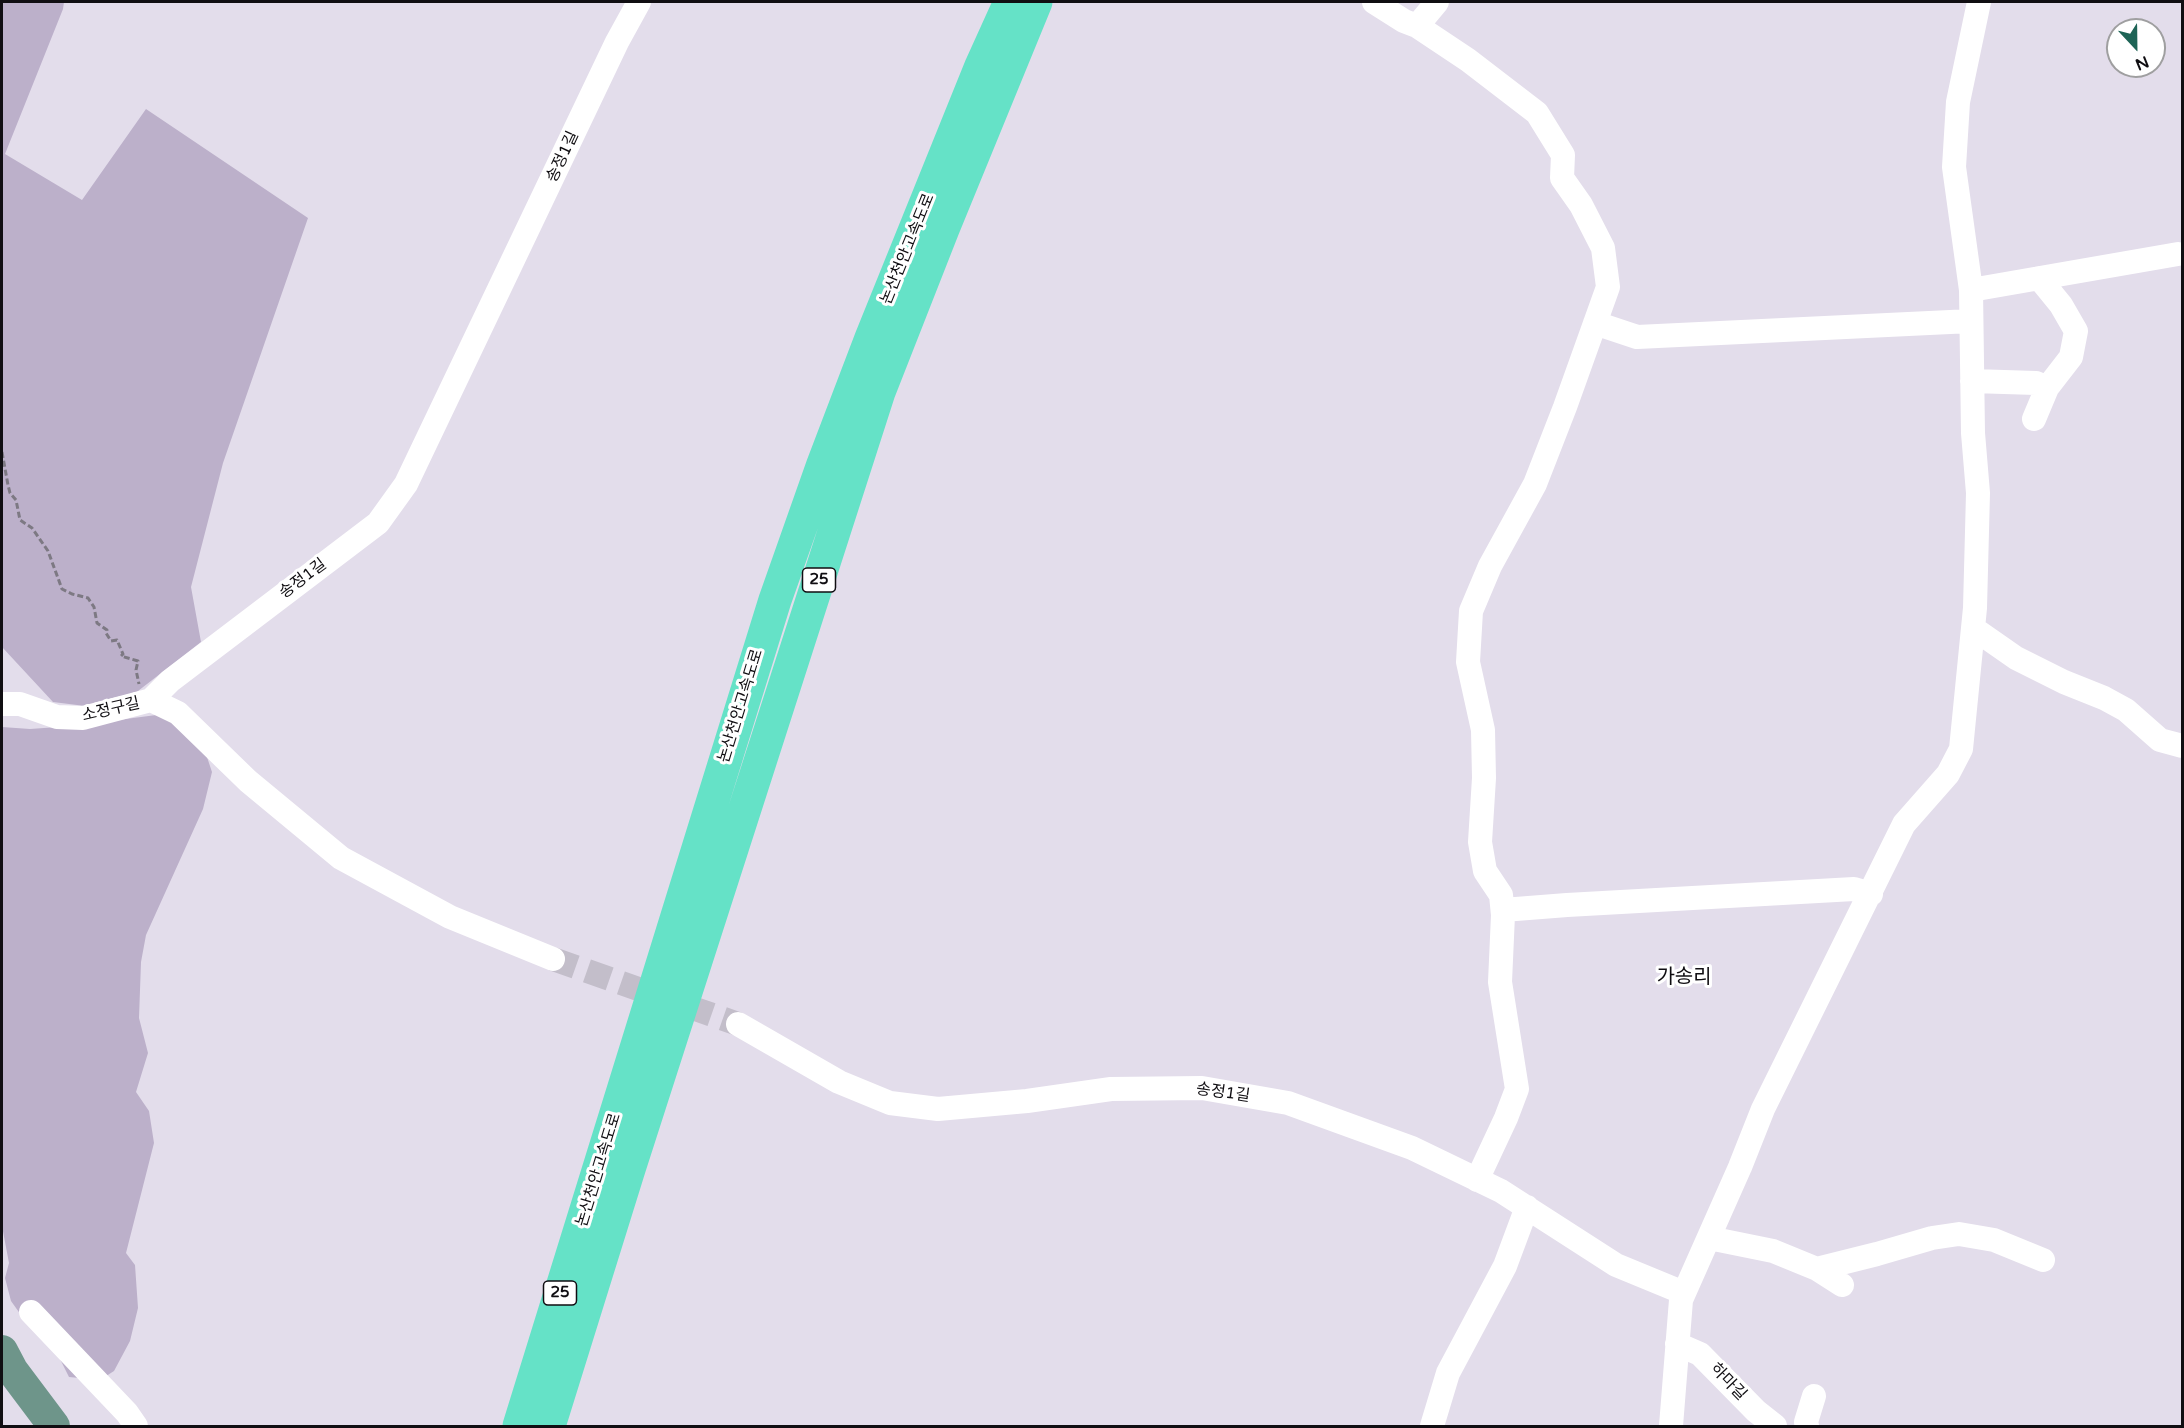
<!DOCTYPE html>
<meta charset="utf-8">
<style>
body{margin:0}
#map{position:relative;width:2184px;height:1428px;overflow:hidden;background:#e3ddeb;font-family:"Varela Round",sans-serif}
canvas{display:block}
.frame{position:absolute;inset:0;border:3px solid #100e12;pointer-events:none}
.north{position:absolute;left:2106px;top:18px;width:60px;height:60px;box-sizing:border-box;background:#fff;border:2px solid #9f9fa0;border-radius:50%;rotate:158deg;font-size:16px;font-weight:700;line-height:24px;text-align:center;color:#100e12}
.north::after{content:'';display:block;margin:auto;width:21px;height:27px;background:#1e6456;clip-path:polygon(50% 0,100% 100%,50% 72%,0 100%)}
</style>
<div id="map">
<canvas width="2184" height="1428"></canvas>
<div class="frame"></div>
<div class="north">N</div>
</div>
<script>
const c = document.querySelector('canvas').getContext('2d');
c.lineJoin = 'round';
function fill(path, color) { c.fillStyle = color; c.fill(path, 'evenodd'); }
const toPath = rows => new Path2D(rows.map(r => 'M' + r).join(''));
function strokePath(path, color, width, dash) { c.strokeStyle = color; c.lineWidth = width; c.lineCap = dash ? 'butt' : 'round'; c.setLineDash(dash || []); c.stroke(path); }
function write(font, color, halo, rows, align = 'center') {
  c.font = font + ' "Varela Round","Noto Sans KR",sans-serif'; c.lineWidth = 6; c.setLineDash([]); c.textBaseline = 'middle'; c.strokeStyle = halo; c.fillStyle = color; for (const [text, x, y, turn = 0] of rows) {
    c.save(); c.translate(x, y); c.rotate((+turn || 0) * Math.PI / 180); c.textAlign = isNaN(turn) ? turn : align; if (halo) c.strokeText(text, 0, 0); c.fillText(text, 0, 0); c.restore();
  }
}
const green = toPath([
 [2,2,64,2,63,9,5,154,82,200,146,109,308,218,223,463,191,587,201,642,129,698,85,706,53,702,2,647],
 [164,714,206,754,212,772,203,809,146,935,141,962,139,1018,148,1053,136,1092,149,1111,154,1143,126,1253,135,1265,138,1308,130,1341,114,1371,100,1380,69,1377,55,1349,21,1315,11,1301,5,1278,9,1263,2,1226,2,727,30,729,72,726]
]);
const stream = toPath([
 [2,1372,12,1370]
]);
const river = toPath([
 [2,1351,12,1370,54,1426]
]);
const minorTunnel = toPath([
 [553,959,738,1024]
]);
const path = toPath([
 [2,452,8,485,10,493,16,500,20,520,32,528,48,551,62,589,72,594,88,598,94,607,97,623,107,630,106,633,111,641,117,640,123,654,121,656,138,661,136,670,139,684]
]);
const minor = toPath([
 [1374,2,1404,21,1417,26,1437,2],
 [1417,26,1468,60,1537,113,1563,155,1562,178,1581,205,1603,248,1608,287,1565,407,1535,484,1490,566,1471,611,1468,662,1483,730,1484,778,1480,842,1485,871,1501,895,1503,915,1500,982,1517,1089,1506,1118,1477,1180],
 [1971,290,2178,254],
 [1595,323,1637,337,1971,321],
 [1972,381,2036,383,2047,388],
 [2034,419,2047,388,2071,357,2076,331,2061,305,2039,278],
 [1973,628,2016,658,2064,682,2104,698,2126,710,2160,740,2182,746],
 [2,704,20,704,57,717,83,718,151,700],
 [1503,910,1567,905,1854,889,1871,894],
 [553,959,450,917,341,858,248,781,178,713,151,700,170,681,378,523,406,484,617,42,639,2],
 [738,1024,839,1082,890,1103,938,1109,1027,1101,1111,1089,1202,1088,1288,1103,1412,1148,1501,1191,1616,1265,1684,1293],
 [1709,1238,1773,1251,1817,1269,1842,1285],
 [1817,1269,1877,1254,1932,1238,1959,1234,1994,1240,2043,1260],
 [31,1312,127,1413,136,1426],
 [1677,1344,1700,1354,1756,1411,1775,1426],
 [1432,1426,1448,1373,1505,1266,1527,1207],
 [1671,1426,1681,1300,1740,1167,1763,1109,1904,824,1948,774,1961,749,1975,608,1978,493,1973,433,1971,290,1954,167,1958,102,1979,2],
 [1807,1426,1806,1422,1814,1396]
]);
const highway = toPath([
 [519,1426,775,600,823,464,871,338,981,66,1010,2],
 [549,1426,629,1169,879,392,943,229,1036,2]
]);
const shields = [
 [819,580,33],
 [560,1293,33]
];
const shieldNames = [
 ["25",819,580],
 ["25",560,1293]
];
const streetNames = [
 ["송정1길",563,157,-65],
 ["논산천안고속도로",908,249,-68],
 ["송정1길",303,579,-37],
 ["논산천안고속도로",741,706,-73],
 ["소정구길",111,710,-13],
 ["송정1길",1223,1093,8],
 ["논산천안고속도로",599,1170,-73],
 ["하마길",1728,1382,46]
];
const quarterNames = [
 ["가송리",1684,978]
];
fill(green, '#bcb0ca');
strokePath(stream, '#6e958a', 5);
strokePath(river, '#6e958a', 32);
strokePath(minorTunnel, '#c3beca', 24, [24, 12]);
strokePath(path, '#7d7983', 3, [6, 3]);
strokePath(minor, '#fff', 24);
strokePath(highway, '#65e2c7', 33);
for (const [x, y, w] of shields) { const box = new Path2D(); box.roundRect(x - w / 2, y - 12, w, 24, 4.5); c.fillStyle = '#fff'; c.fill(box); strokePath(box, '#100e12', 1.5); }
write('bold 15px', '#100e12', null, shieldNames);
write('16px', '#100e12', '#fff', streetNames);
write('20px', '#100e12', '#fff', quarterNames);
</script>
